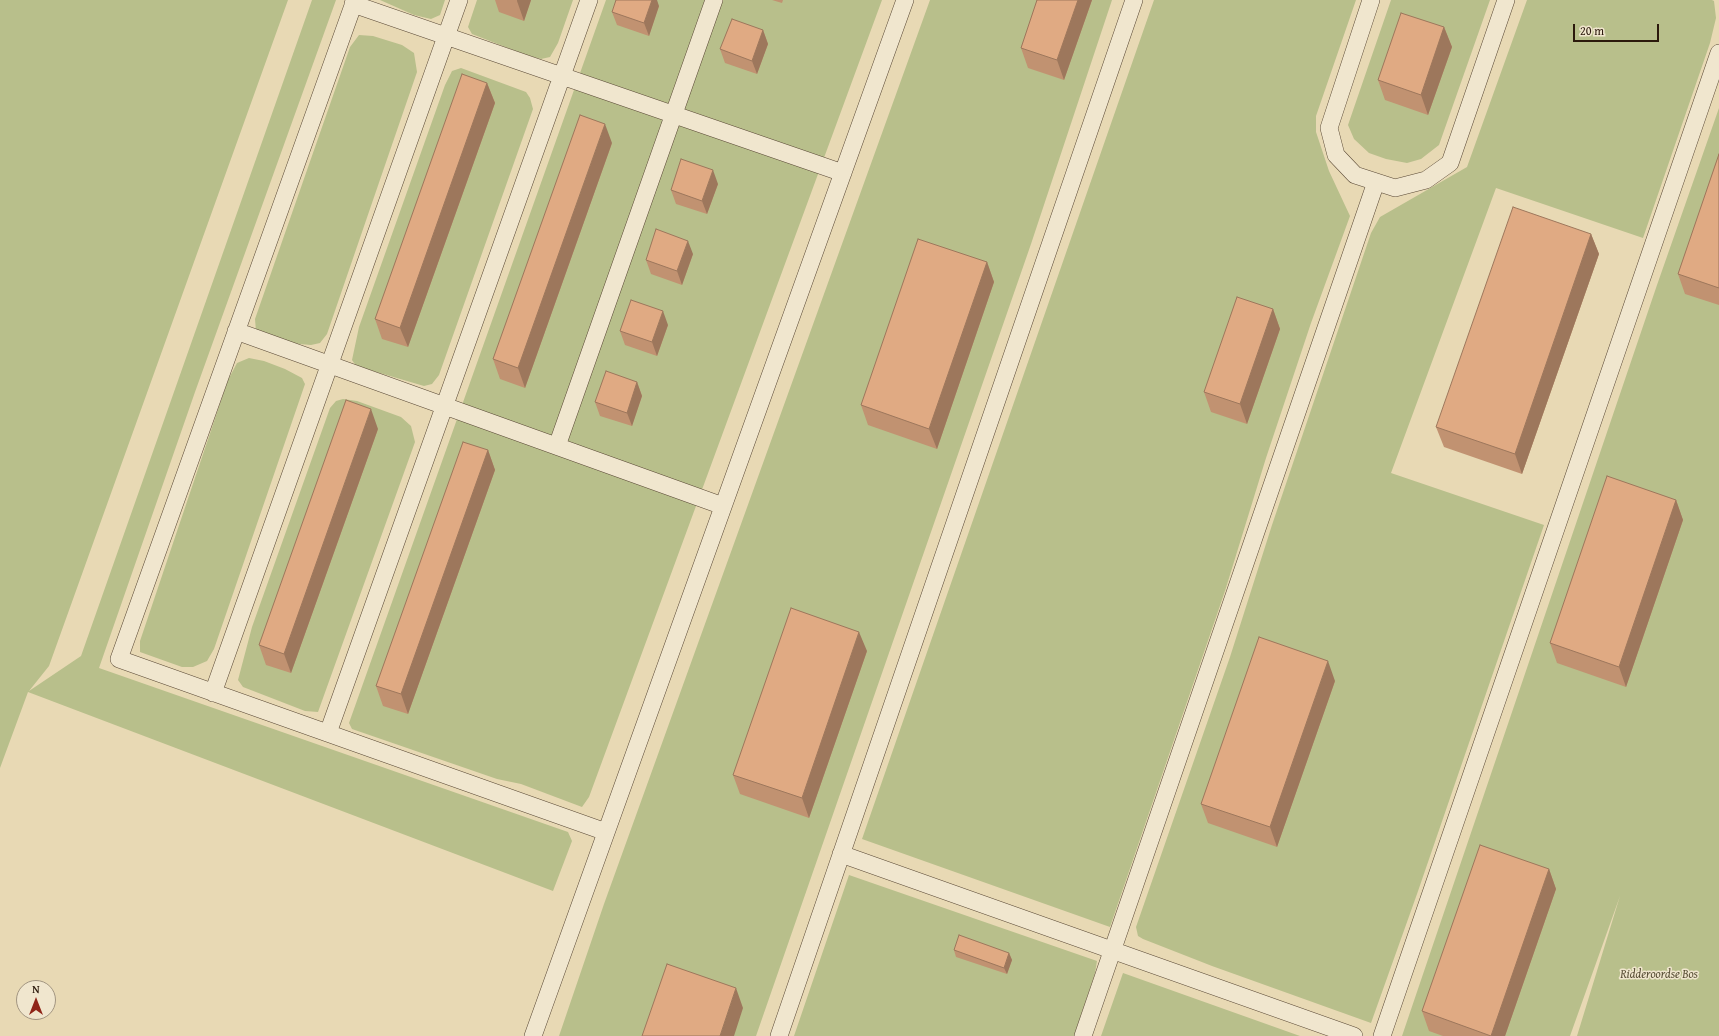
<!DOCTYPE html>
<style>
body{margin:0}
#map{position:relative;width:1719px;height:1036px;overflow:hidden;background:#e8d9b4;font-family:"Gentium Book Plus",serif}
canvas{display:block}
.north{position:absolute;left:16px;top:980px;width:40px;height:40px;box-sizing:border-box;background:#f0e6ce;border:1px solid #a19480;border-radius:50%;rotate:0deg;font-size:11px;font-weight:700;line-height:16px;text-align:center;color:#2b190c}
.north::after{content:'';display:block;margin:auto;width:14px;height:18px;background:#8f2418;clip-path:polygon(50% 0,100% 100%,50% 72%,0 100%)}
.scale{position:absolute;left:1573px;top:24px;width:86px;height:18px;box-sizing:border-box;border:2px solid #2b190c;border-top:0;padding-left:5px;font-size:12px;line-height:14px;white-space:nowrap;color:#2b190c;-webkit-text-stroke:3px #f0e6ce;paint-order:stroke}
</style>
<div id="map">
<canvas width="1719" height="1036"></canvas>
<div class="north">N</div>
<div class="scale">20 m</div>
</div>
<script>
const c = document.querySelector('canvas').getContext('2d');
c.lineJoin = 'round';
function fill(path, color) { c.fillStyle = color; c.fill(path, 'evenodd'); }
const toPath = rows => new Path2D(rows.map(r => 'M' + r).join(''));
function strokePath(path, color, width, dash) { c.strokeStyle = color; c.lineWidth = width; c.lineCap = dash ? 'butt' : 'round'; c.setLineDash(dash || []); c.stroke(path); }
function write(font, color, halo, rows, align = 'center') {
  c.font = font + ' "Gentium Book Plus",serif'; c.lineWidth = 3; c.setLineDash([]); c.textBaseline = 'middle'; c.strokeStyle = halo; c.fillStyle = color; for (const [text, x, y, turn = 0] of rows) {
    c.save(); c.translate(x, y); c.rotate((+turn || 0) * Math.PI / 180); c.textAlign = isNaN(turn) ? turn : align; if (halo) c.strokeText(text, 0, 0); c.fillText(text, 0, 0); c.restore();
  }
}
const green = toPath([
 [0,0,288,0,49,666,29,691,81,656,312,0,336,0,195,392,99,668,568,832,572,841,553,891,28,692,0,768],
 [380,0,445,0,440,15,431,19,414,15],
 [477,0,573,0,558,43,550,57,541,59,526,55,472,34,468,27],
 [606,0,882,0,589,797,582,807,521,784,497,779,352,729,349,723],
 [930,0,1112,0,1031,244,756,1036,559,1036,604,904],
 [1154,0,1356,0,1316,116,1316,132,1329,171,1350,216,1311,323,1266,458,1225,591,1110,927,862,839],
 [1391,0,1490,0,1439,145,1421,159,1407,163,1386,159,1369,153,1354,139,1348,125],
 [1527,0,1712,0,1714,1,1716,18,1710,43,1643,238,1496,188,1391,473,1544,525,1417,894,1371,1023,1212,966,1143,939,1138,936,1136,927,1230,657,1272,525,1371,233,1380,217,1467,167],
 [359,35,373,36,402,45,414,53,417,72,327,334,320,343,311,345,288,343,256,331,255,319,350,47],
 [461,68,526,92,530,98,533,109,439,375,432,384,424,386,356,366,352,360,359,327,445,85,452,71],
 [1719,108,1719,1036,1577,1036,1620,896,1570,1036,1402,1036,1657,285],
 [249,358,264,361,285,369,302,378,305,384,214,649,207,661,193,667,182,667,140,652,140,641,228,380,237,363],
 [343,399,357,401,401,417,411,426,415,442,318,712,305,711,243,687,238,680,252,627,330,408,336,401],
 [849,875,1097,961,1095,973,1074,1036,794,1036],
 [1123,973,1300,1036,1101,1036]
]);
const lane = toPath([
 [355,0,119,659,606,832],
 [1371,0,1329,128,1336,155,1355,175,1395,188,1426,180,1450,163,1506,0],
 [353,4,843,173],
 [236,331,723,506],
 [557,446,714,0],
 [213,693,459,0],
 [328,733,589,0],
 [841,854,1354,1036],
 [533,1036,905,0],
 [779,1036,1134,0],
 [1083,1036,1376,182],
 [1382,1036,1719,53]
]);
const wall = toPath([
 [495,0,531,0,524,21,499,12],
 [772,0,783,0,782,3],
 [1037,0,1092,0,1064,80,1028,68,1021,48],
 [659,6,649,36,617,25,612,12],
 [1444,27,1452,47,1428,115,1385,100,1378,80],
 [763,30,768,44,757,74,725,63,720,49],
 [487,83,495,103,408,347,382,339,375,319],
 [612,143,525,388,500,379,493,359],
 [1719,154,1719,305,1685,294,1678,274],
 [718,184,707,214,676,204,671,190],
 [1591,234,1599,254,1522,474,1444,447,1436,427],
 [693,254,682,285,651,274,646,260],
 [987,262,994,282,937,449,868,425,861,405],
 [1273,309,1280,329,1247,424,1211,412,1204,392],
 [668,325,657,356,625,345,620,331],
 [637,382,642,396,632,426,600,416,595,402],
 [378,429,291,673,266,665,259,645],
 [488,450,495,470,408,714,383,706,376,686],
 [1676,500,1683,520,1626,687,1557,663,1550,643],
 [867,651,809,818,740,794,733,775],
 [1335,681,1277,847,1208,823,1201,804],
 [1549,869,1556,889,1505,1036,1443,1036,1429,1031,1422,1011],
 [954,950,1009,953,1012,960,1007,974,956,957]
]);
const shadedWall = toPath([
 [517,0,531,0,524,21,517,1],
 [652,0,657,0,659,6,649,36,644,23],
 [1078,0,1092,0,1064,80,1057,60],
 [1444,27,1452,47,1428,115,1421,95],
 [763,30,768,44,757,74,752,61],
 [487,83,495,103,408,347,400,328],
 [605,124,612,143,525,388,518,368],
 [713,170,718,184,707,214,702,201],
 [1591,234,1599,254,1522,474,1515,454],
 [688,241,693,254,682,285,677,271],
 [987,262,994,282,937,449,929,429],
 [1273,309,1280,329,1247,424,1240,404],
 [663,311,668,325,657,356,652,342],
 [637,382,642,396,632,426,627,413],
 [371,409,378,429,291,673,284,654],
 [488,450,495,470,408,714,401,694],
 [1676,500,1683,520,1626,687,1619,667],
 [859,632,867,651,809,818,802,798],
 [1328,661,1335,681,1277,847,1270,827],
 [1549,869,1556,889,1505,1036,1491,1036],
 [1009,953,1012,960,1007,974,1004,968],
 [736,988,743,1008,734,1036,720,1036]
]);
const building = toPath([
 [616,0,652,0,644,23,612,12,616,0],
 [1037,0,1078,0,1057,60,1021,48,1037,0],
 [1401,13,1444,27,1421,95,1378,80,1401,13],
 [732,19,763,30,752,61,720,49,732,19],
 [462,74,487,83,400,328,375,319,462,74],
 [580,115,605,124,518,368,493,359,580,115],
 [1719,154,1719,288,1678,274,1719,154],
 [681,159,713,170,702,201,671,190,681,159],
 [1513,207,1591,234,1515,454,1436,427,1513,207],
 [656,229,688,241,677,271,646,260,656,229],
 [918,239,987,262,929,429,861,405,918,239],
 [1237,297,1273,309,1240,404,1204,392,1237,297],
 [631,300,663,311,652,342,620,331,631,300],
 [606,371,637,382,627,413,595,402,606,371],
 [346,400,371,409,284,654,259,645,346,400],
 [463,442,488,450,401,694,376,686,463,442],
 [1607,476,1676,500,1619,667,1550,643,1607,476],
 [791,608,859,632,802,798,733,775,791,608],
 [1259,637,1328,661,1270,827,1201,804,1259,637],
 [1480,845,1549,869,1491,1036,1422,1011,1480,845],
 [959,935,1009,953,1004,968,954,950,959,935],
 [667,964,736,988,720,1036,642,1036,667,964]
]);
const parkNames = [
 ["Ridderoordse Bos",1659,975]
];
fill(green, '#b8bf8b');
strokePath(lane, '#5a4936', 18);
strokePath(lane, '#f0e6ce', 17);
fill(wall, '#c19271');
fill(shadedWall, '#9d775c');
fill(building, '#e0aa83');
strokePath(building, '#9d775c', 1);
write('italic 12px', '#554b32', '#f0e6ce', parkNames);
</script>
